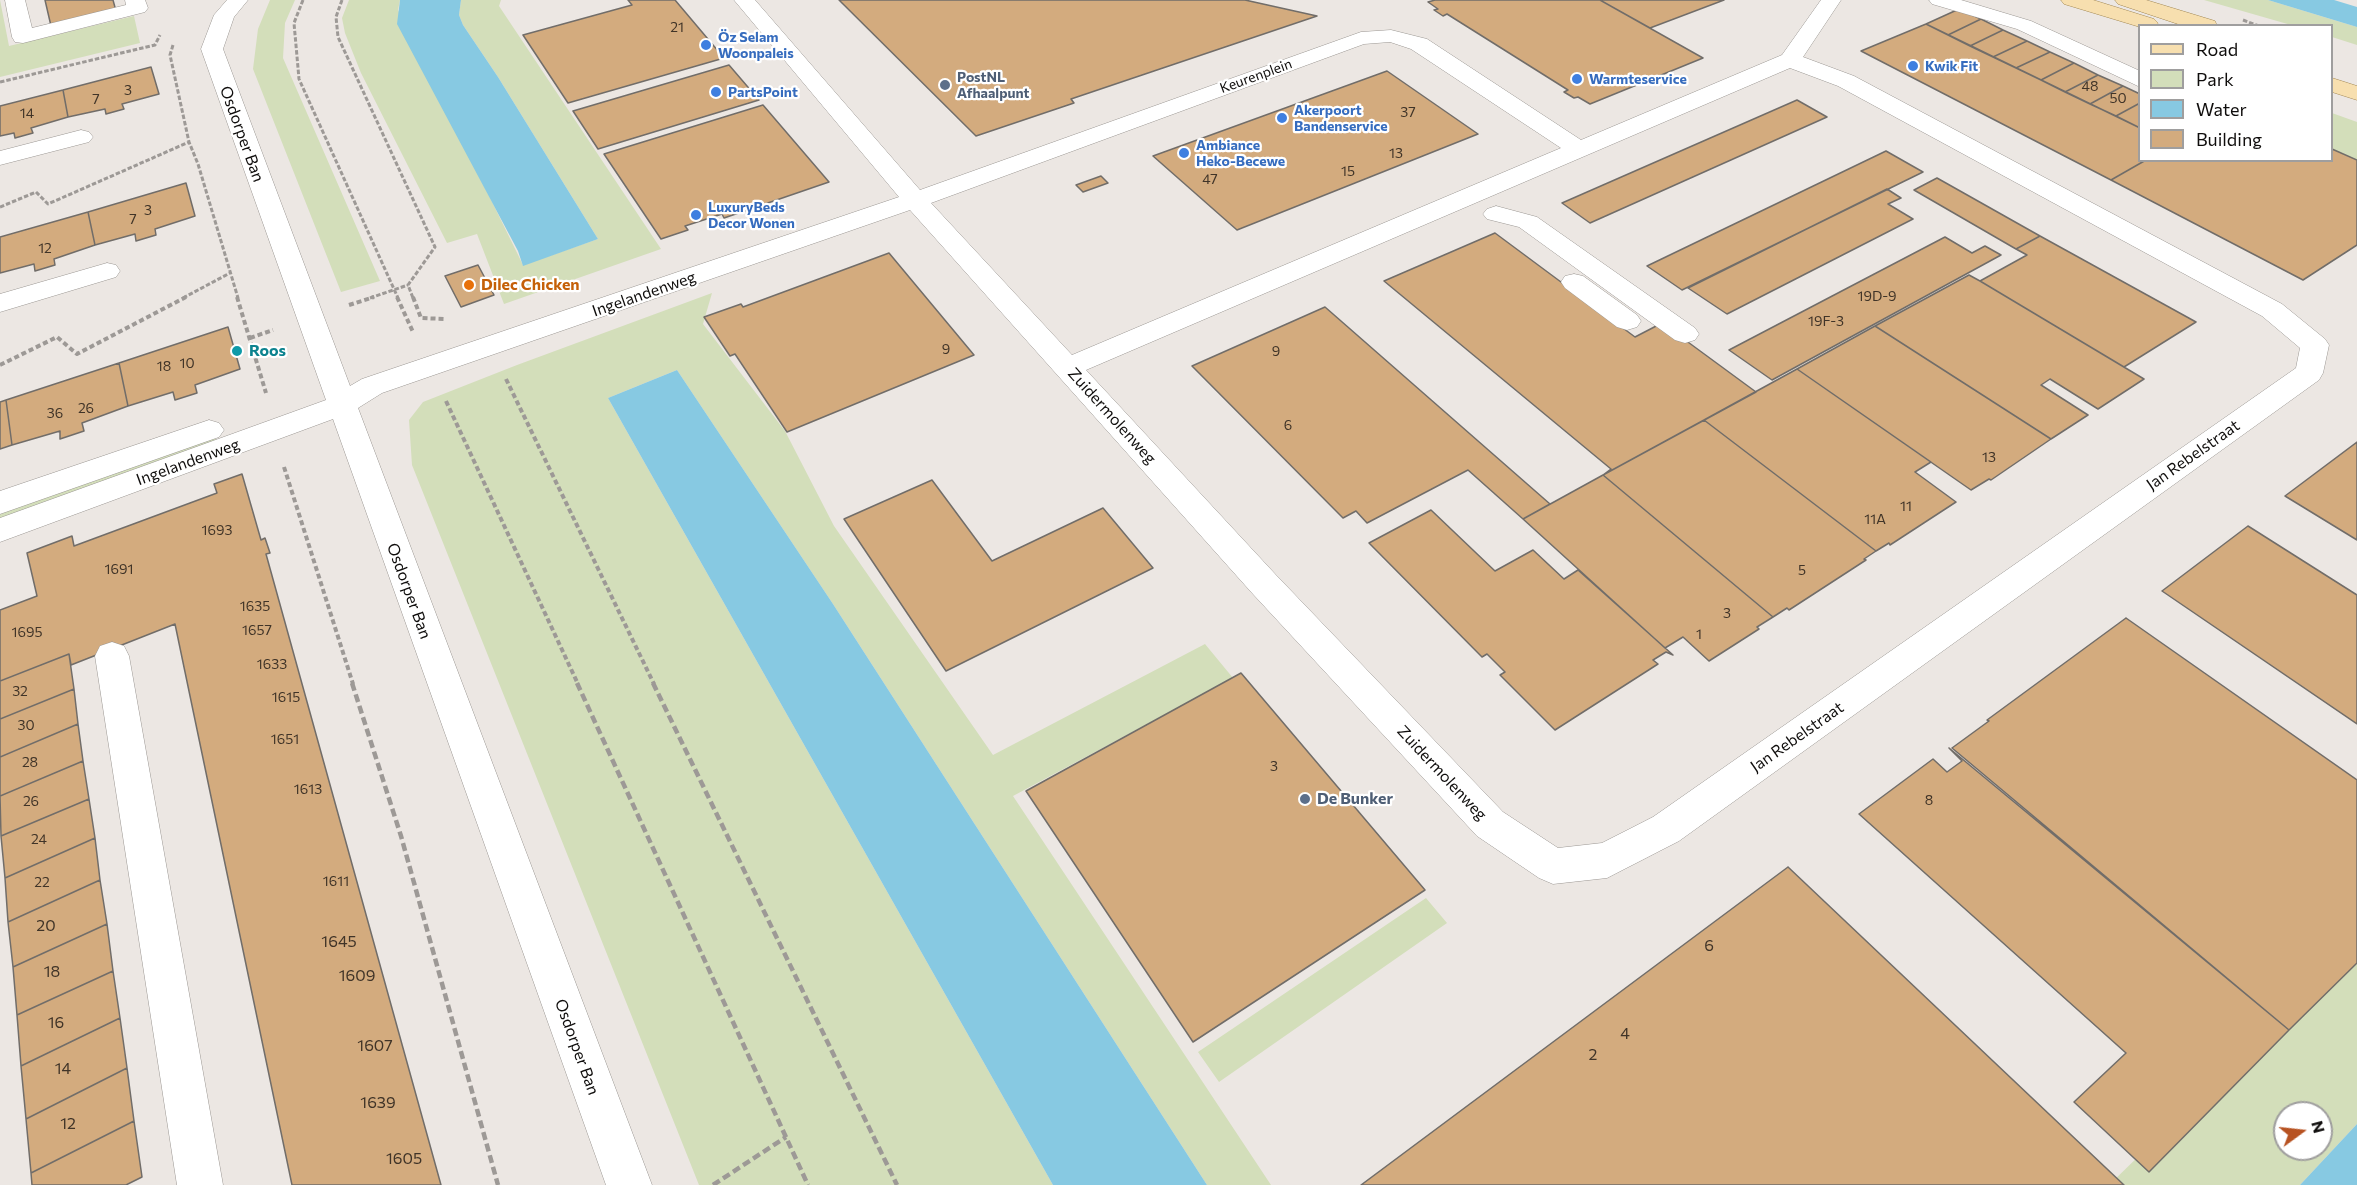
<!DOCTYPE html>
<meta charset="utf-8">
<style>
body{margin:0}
#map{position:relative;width:2357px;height:1185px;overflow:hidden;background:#ece7e3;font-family:Commissioner,sans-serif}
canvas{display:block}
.legend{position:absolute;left:2138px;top:24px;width:195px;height:138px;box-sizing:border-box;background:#fff;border:2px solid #9f9e9e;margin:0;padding:8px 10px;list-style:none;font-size:18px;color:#0f0d0c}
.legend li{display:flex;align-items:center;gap:12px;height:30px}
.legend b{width:30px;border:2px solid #9f9e9e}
.north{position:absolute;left:2273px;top:1101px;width:60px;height:60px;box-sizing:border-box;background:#fff;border:2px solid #9f9e9e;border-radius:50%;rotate:75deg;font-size:16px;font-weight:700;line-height:24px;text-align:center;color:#0f0d0c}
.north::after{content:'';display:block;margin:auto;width:21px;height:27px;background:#b75221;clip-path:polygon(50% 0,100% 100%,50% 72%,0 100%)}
</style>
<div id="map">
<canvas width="2357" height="1185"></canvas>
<ul class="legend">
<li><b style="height:8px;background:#f7dfaf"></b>Road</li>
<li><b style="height:16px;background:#d3deba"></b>Park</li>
<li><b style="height:16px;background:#87c9e2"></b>Water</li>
<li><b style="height:16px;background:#d3ab7e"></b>Building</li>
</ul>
<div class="north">N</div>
</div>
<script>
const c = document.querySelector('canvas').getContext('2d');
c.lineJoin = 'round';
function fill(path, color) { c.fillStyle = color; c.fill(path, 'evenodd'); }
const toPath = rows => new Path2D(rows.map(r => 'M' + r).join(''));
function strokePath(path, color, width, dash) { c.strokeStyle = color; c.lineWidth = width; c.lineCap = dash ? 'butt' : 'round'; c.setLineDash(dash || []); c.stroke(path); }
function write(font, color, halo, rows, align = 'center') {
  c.font = font + ' Commissioner,sans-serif'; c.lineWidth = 4.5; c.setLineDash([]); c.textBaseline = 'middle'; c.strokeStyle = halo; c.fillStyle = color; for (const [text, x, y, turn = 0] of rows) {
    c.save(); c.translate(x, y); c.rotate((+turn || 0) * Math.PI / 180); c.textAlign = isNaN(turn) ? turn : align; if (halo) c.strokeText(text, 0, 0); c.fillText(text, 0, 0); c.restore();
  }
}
const green = toPath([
 [0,0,9,46,134,16,140,43,0,77],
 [270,0,295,0,285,23,283,58,380,281,341,292,253,69,258,29],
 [349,0,400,0,398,10,523,265,598,239,498,77,463,25,459,15,461,0,501,0,499,6,661,249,504,304,477,234,447,243,361,73,345,33,342,18],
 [2204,0,2268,0,2357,27,2357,45,2332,37,2332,26,2291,25],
 [2332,113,2357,122,2357,163,2332,152],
 [712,293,703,324,785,431,834,526,993,755,1205,644,1233,678,1013,796,1271,1185,1207,1185,833,604,677,370,608,398,1053,1185,699,1185,412,465,409,420,423,402,517,365],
 [213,438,221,442,0,520,0,513],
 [1426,898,1447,923,1219,1082,1198,1052],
 [2357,944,2357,1124,2300,1185,2109,1185],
 [2285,1113,2321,1113,2321,1149,2285,1149]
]);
const water = toPath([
 [400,0,461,0,459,15,463,25,498,77,598,239,523,266,518,251,397,24],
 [2268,0,2334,0,2357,7,2357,27],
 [677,370,833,604,1207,1185,1053,1185,608,398],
 [2357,1124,2357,1185,2300,1185]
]);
const building = toPath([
 [45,0,113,0,116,11,51,26,45,0],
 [628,0,675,0,724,58,568,103,523,35,632,5,628,0],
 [839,0,1245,0,1317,16,1071,99,1074,103,976,136,839,0],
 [1435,0,1600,0,1703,58,1590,104,1578,97,1574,98,1564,92,1568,90,1447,14,1443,16,1434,10,1438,9,1428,2,1435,0],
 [1600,0,1724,0,1650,28,1600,0],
 [1959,9,1981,19,1948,35,1926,24,1959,9],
 [1981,19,2003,30,1970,46,1948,35,1981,19],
 [1926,24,2140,128,2140,160,2146,160,2111,180,1861,51,1926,24],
 [2003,30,2027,41,1993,57,1970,46,2003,30],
 [2027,41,2050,52,2016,68,1993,57,2027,41],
 [2050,52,2074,63,2041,80,2016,68,2050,52],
 [2074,63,2098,75,2065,92,2041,80,2074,63],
 [729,65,759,100,598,149,573,111,729,65],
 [151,67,159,94,122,104,124,109,106,114,105,109,68,117,63,90,151,67],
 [1387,71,1478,134,1237,230,1153,156,1387,71],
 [2098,75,2123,86,2090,104,2065,92,2098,75],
 [2123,86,2140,94,2140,103,2116,116,2090,104,2123,86],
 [63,90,68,117,31,128,33,133,15,138,14,133,0,136,0,106,63,90],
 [1797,100,1827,117,1590,223,1562,203,1797,100],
 [2140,103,2140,128,2116,116,2140,103],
 [763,105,829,182,724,218,722,214,685,226,688,230,661,239,604,154,763,105],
 [2332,149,2357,160,2357,245,2303,280,2111,180,2146,160,2332,160,2332,149],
 [1886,151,1923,172,1682,290,1647,266,1886,151],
 [1101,176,1108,183,1083,192,1076,185,1101,176],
 [1937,178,2040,236,2016,249,1914,190,1937,178],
 [186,183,195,216,155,229,156,235,136,241,135,234,95,245,88,212,186,183],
 [1887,189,1901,198,1888,204,1913,219,1727,314,1688,288,1887,189],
 [88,212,95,245,54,259,55,265,35,271,34,264,0,273,0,237,88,212],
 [1495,233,1635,337,1662,323,1756,392,1603,475,1611,469,1384,281,1495,233],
 [2040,236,2196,322,2124,367,1980,281,2027,255,2016,249,2040,236],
 [1945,237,1972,253,1985,246,2001,255,1772,380,1729,350,1945,237],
 [889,253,974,355,787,432,735,354,730,356,704,317,741,304,743,307,889,253],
 [478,265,494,295,461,307,445,276,478,265],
 [1969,275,1980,281,2144,379,2098,409,2050,379,2041,385,2088,415,2051,439,1875,326,1969,275],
 [1325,307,1550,504,1523,519,1468,470,1367,523,1356,511,1343,518,1192,366,1325,307],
 [1875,326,2051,439,1991,480,1989,479,1971,490,1797,369,1875,326],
 [228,327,240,369,195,385,197,393,175,400,173,392,128,406,119,363,228,327],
 [119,363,128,406,82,423,84,431,60,439,60,431,12,445,6,400,119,363],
 [1797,369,1931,462,1915,472,1956,502,1890,545,1889,543,1876,551,1704,420,1797,369],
 [6,400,12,445,0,449,0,402,6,400],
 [1704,420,1876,551,1864,559,1866,560,1789,610,1787,608,1773,617,1603,475,1704,420],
 [2357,442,2357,540,2285,496,2357,442],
 [242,474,261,540,265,538,270,553,266,554,441,1185,292,1185,175,624,71,665,69,654,0,681,0,610,37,596,27,553,72,536,74,546,217,493,214,484,242,474],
 [1603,475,1773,617,1757,627,1759,629,1709,661,1683,637,1665,648,1523,519,1603,475],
 [932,480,992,561,1103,508,1153,568,946,671,844,519,932,480],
 [1431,510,1495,571,1533,550,1564,579,1578,570,1673,655,1666,652,1653,660,1658,664,1555,730,1500,675,1505,672,1487,654,1482,657,1369,543,1431,510],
 [2248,526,2357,595,2357,724,2162,591,2248,526],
 [2126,618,2357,780,2357,963,2289,1030,1952,748,1989,721,1987,720,2126,618],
 [69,654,74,689,0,719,0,681,69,654],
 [1241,673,1425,890,1193,1042,1026,791,1241,673],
 [74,689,78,724,0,757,0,719,74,689],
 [78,724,83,761,0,796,0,757,78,724],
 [1949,748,2289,1030,2149,1172,2074,1102,2126,1053,1859,814,1933,759,1947,772,1962,761,1949,748],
 [83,761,89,799,1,836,0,796,83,761],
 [89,799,95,838,5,878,1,836,89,799],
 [95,838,100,880,8,922,5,878,95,838],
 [1788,867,2124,1185,1361,1185,1788,867],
 [100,880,107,924,13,967,8,922,100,880],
 [107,924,113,971,17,1015,13,967,107,924],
 [113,971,120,1018,21,1066,17,1015,113,971],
 [120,1018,127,1068,26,1119,21,1066,120,1018],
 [127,1068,134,1121,31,1173,26,1119,127,1068],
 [134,1121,142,1177,126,1185,32,1185,31,1173,134,1121]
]);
const pathFar2 = toPath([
 [303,0,294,23,299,79,398,298],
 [342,0,336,17,338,37,435,247,408,285,413,298],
 [2243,20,2259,26],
 [173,45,170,55,189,142,198,164,238,298],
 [0,82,155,45,160,35],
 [0,207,36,192,48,204,189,142],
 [183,298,230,273],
 [370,298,408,285]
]);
const pathFar1 = toPath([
 [237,297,266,393],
 [397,297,413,332],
 [413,297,421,318,446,319],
 [349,305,374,297],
 [250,338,273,330],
 [0,365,57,337,77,354,186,297],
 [506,379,654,684],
 [446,401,578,684],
 [284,467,353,684]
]);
const path = toPath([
 [352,683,401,836,498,1185],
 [577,683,808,1185],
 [653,683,897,1185],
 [713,1185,786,1137]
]);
const minor = toPath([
 [5,0,25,0,32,28,126,5,125,0,145,0,148,8,145,12,23,43,15,42,12,37,5,0],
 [227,0,248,0,234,17,223,49,350,386,362,379,899,197,734,0,755,0,920,190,1361,32,1391,30,1427,39,1581,140,1782,55,1821,0,1841,0,1803,57,1854,76,2282,304,2325,339,2329,345,2323,373,2319,380,1679,841,1607,878,1553,884,1539,878,1477,836,1252,593,910,210,382,393,358,408,652,1185,606,1185,333,419,0,542,0,518,326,400,201,49,214,15,227,0],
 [1390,42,1411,49,1561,148,1072,355,931,203,1364,44,1390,42],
 [1790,68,1838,86,2262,316,2300,348,2296,368,1653,817,1602,843,1558,848,1503,812,1276,575,1086,370,1790,68],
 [1929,0,1961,0,2031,21,2140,71,2140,87,2017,29,1932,4,1929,0],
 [81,130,89,132,93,137,89,142,0,165,0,151,81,130],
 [1496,206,1537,217,1695,328,1699,334,1695,340,1685,343,1675,340,1519,227,1487,219,1483,214,1487,209,1496,206],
 [107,263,116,265,120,271,116,277,0,312,0,294,107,263],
 [1574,274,1583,276,1637,315,1641,321,1637,327,1627,330,1617,327,1565,288,1561,282,1565,276,1574,274],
 [209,420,219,423,224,430,219,437,0,514,0,491,209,420],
 [112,642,124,646,129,656,223,1185,177,1185,95,656,100,646,112,642]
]);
const major = toPath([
 [2061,0,2093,0,2154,19,2158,23,2156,26,2140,26,2140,27,2064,4,2061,0],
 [2115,0,2146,0,2215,21,2217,26,2184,26,2118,4,2115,0],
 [2332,78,2357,86,2357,100,2332,92,2332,78]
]);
const markers = [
 [706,45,6,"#3f7fe0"],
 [1913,66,6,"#3f7fe0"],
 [1577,79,6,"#3f7fe0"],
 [945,85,6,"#5c6f8a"],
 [716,92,6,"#3f7fe0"],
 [1282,118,6,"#3f7fe0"],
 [1184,153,6,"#3f7fe0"],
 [696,215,6,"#3f7fe0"],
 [469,285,6,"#e8710a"],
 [237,351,6,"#0f9aa8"],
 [1305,799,6,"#5c6f8a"]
];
const numberNames = [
 ["21",677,27],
 ["48",2090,86],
 ["3",128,90],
 ["50",2118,98],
 ["7",96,99],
 ["37",1408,112],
 ["14",27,113],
 ["13",1396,153],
 ["15",1348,171],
 ["47",1210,179],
 ["3",148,210],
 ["7",133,219],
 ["12",45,248],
 ["19D-9",1877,296],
 ["19F-3",1826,321],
 ["9",946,349],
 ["9",1276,351],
 ["10",187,363],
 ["18",164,366],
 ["26",86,408],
 ["36",55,413],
 ["6",1288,425],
 ["13",1989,457],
 ["11",1906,506],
 ["11A",1875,519],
 ["1693",217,530],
 ["1691",119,569],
 ["5",1802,570],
 ["1635",255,606],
 ["3",1727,613],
 ["1657",257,630],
 ["1695",27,632],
 ["1",1699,634],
 ["1633",272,664],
 ["32",20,691],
 ["1615",286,697],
 ["30",26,725],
 ["1651",285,739],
 ["28",30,762],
 ["3",1274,766],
 ["1613",308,789],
 ["8",1929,800],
 ["26",31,801],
 ["24",39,839],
 ["1611",336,881],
 ["22",42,882]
];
const farShopnames = [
 ["Öz Selam",718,37],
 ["Woonpaleis",718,53],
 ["Kwik Fit",1925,66],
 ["Warmteservice",1589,79],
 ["PartsPoint",728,92],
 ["Akerpoort",1294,110],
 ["Bandenservice",1294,126],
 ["Ambiance",1196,145],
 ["Heko-Becewe",1196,161],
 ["LuxuryBeds",708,207],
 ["Decor Wonen",708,223]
];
const farStreetnames = [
 ["Keurenplein",1256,76,-20]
];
const farServicenames = [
 ["PostNL",957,77],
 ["Afhaalpunt",957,93]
];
const streetNames = [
 ["Osdorper Ban",242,134,70],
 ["Ingelandenweg",644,294,-19],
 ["Zuidermolenweg",1112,416,48],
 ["Jan Rebelstraat",2193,455,-35],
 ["Ingelandenweg",188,462,-20],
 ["Osdorper Ban",409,591,70],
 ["Jan Rebelstraat",1797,737,-35],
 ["Zuidermolenweg",1442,773,47],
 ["Osdorper Ban",577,1047,70]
];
const foodNames = [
 ["Dilec Chicken",481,285]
];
const cultureNames = [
 ["Roos",249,351]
];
const serviceNames = [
 ["De Bunker",1317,799]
];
const nearNumbernames = [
 ["20",46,926],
 ["1645",339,942],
 ["6",1709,946],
 ["18",52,972],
 ["1609",357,976],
 ["16",56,1023],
 ["4",1625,1034],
 ["1607",375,1046],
 ["2",1593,1055],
 ["14",63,1069],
 ["1639",378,1103],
 ["12",68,1124],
 ["1605",404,1159]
];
fill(green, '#d3deba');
fill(water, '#87c9e2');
fill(building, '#d3ab7e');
strokePath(building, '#716d69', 1.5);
strokePath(minor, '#9b9793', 1);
strokePath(major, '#a28853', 1);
strokePath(pathFar2, '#9d9996', 3, [4.5, 2]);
strokePath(pathFar1, '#9d9996', 4, [5, 3]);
strokePath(path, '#9d9996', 4.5, [8, 4]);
fill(minor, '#fff');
fill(major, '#f7dfaf');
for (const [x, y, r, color] of markers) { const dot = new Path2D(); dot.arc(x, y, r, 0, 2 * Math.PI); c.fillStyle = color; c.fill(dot); strokePath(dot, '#fff', 2); }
write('14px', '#403428', null, numberNames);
write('bold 14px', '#366cbe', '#fff', farShopnames, 'left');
write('14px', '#0f0d0c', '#fff', farStreetnames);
write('bold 14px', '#4e5e75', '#fff', farServicenames, 'left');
write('16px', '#0f0d0c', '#fff', streetNames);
write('bold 16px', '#c56008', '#fff', foodNames, 'left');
write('bold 16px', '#0d838f', '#fff', cultureNames, 'left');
write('bold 16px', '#4e5e75', '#fff', serviceNames, 'left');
write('16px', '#403428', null, nearNumbernames);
</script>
